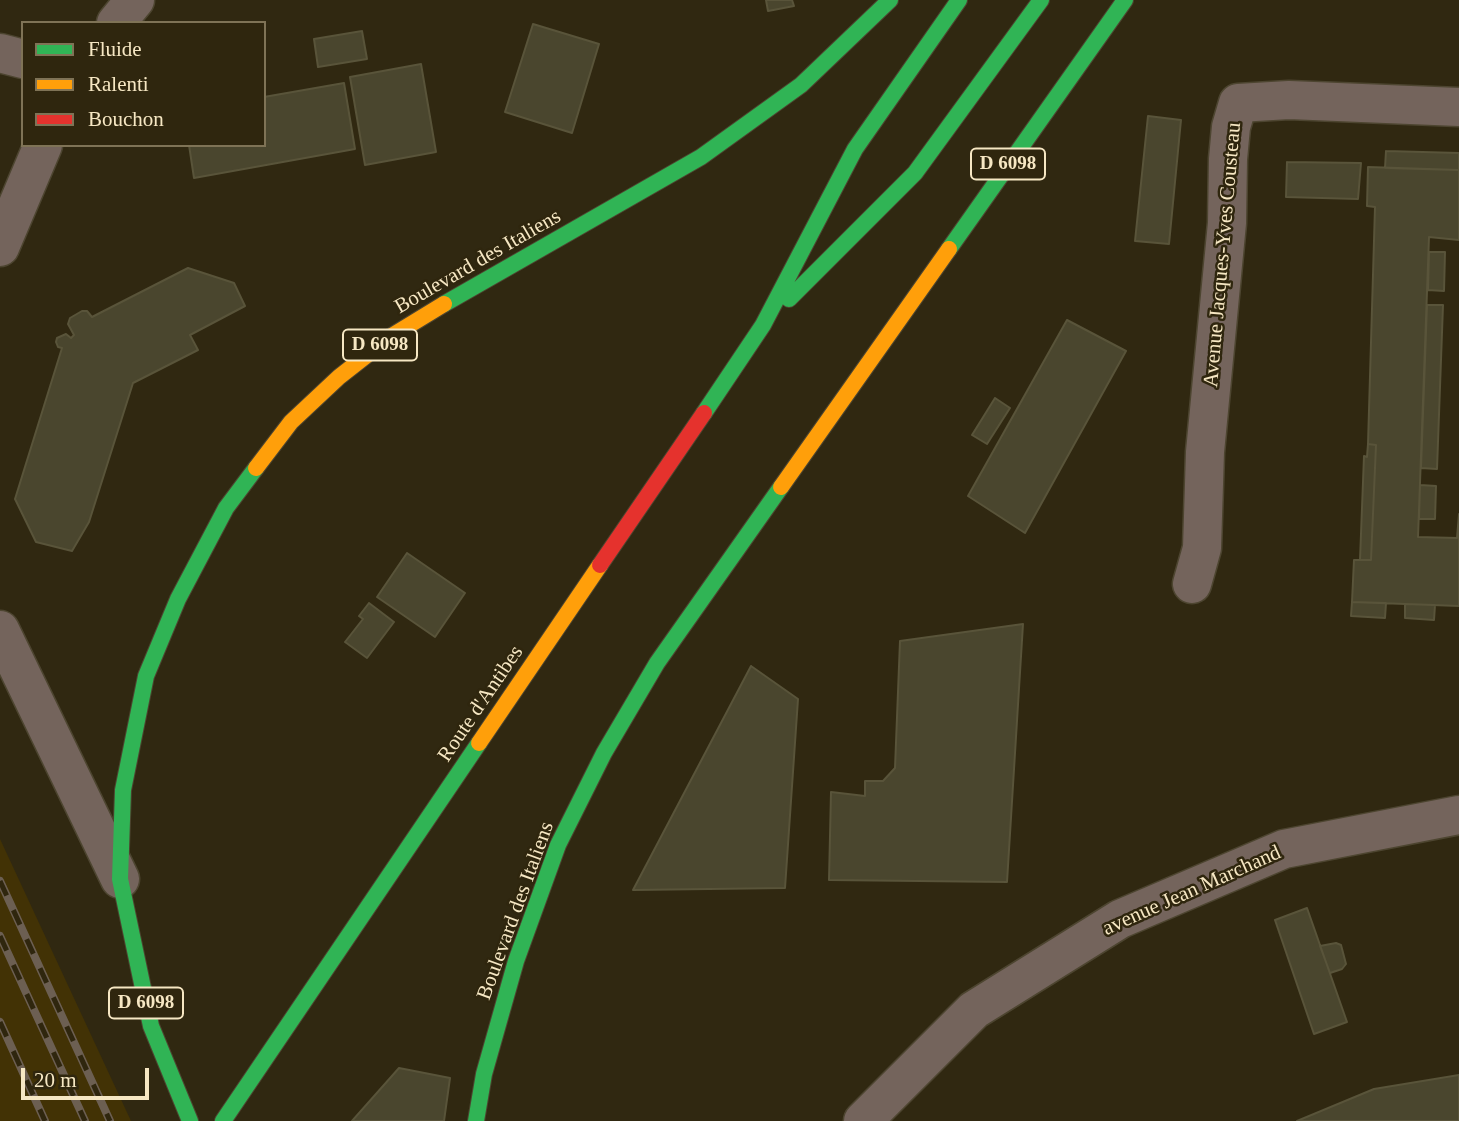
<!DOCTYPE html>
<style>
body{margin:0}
#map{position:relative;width:1459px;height:1121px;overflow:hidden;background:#302811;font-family:"Times New Roman",serif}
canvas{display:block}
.legend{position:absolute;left:21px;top:21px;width:245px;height:126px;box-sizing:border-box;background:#2f260e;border:2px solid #7f7356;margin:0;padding:9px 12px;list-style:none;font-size:21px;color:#f6e7c3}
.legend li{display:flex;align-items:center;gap:14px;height:35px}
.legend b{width:35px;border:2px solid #7f7356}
.scale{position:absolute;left:21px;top:1068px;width:128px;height:32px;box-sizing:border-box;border:4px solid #f6e7c3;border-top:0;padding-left:9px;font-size:21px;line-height:24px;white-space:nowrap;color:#f6e7c3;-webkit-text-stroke:5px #2f260e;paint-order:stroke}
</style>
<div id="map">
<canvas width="1459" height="1121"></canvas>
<ul class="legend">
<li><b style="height:9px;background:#30b455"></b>Fluide</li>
<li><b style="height:9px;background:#ff9f0a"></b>Ralenti</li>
<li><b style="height:9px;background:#e5322d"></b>Bouchon</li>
</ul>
<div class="scale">20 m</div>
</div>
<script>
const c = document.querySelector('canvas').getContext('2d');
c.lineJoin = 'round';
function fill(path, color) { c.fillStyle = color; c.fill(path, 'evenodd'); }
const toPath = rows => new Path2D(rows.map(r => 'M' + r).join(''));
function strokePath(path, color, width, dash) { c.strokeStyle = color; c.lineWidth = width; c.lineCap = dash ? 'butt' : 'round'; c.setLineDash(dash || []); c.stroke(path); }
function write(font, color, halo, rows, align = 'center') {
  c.font = font + ' "Times New Roman",serif'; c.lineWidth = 5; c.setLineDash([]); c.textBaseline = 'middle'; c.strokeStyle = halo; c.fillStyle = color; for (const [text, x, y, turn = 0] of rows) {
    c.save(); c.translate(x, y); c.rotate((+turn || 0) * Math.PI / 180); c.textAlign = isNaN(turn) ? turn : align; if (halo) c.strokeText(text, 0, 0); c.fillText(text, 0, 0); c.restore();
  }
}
const built = toPath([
 [0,839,131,1121,0,1121]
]);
const building = toPath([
 [766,0,792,0,794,6,768,11,766,0],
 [533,24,599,44,572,133,505,112,533,24],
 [362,31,367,59,318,67,314,39,362,31],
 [421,64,436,152,365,165,350,77,421,64],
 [344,83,355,149,194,178,189,145,264,145,264,97,344,83],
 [1148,116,1181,120,1169,244,1135,241,1148,116],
 [1386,151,1459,153,1459,170,1385,168,1386,151],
 [1287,162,1361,163,1358,199,1286,197,1287,162],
 [1368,167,1459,170,1459,240,1429,237,1418,537,1457,538,1459,514,1459,606,1352,602,1354,560,1371,560,1376,445,1368,444,1375,207,1367,206,1368,167],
 [1429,252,1445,252,1444,291,1428,290,1429,252],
 [188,268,234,283,245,306,190,335,198,350,133,383,89,522,72,551,36,542,15,499,62,348,58,347,56,342,57,338,66,334,71,338,74,335,68,324,70,318,82,311,87,311,92,317,188,268],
 [1427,305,1443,305,1437,469,1421,468,1427,305],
 [1067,320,1126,351,1025,533,968,496,1067,320],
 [995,398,1010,408,987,444,972,435,995,398],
 [1368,444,1376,445,1371,560,1360,560,1364,456,1367,457,1368,444],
 [1420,485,1436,486,1435,519,1419,519,1420,485],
 [407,553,465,593,435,637,377,597,407,553],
 [1352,602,1386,603,1385,618,1351,616,1352,602],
 [369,603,394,622,367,658,345,642,363,619,359,616,369,603],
 [1405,604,1435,605,1434,620,1405,618,1405,604],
 [1023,624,1007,882,829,880,831,792,865,796,865,781,883,781,895,768,900,641,1023,624],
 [751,666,798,699,785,888,633,890,751,666],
 [1307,908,1347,1022,1314,1034,1275,920,1307,908],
 [1336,943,1341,945,1346,964,1342,969,1330,973,1320,946,1336,943],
 [399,1068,450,1078,444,1121,352,1121,399,1068],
 [1459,1075,1459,1121,1297,1121,1374,1089,1459,1075]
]);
const street = toPath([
 [116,23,135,0],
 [0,53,23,59],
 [0,247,43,145],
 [1192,584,1202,548,1205,452,1227,223,1228,159,1231,127,1238,103,1289,100,1459,107],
 [0,630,120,879],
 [863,1121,974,1010,1120,919,1284,849,1459,815]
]);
const fast = toPath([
 [949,249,1125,0],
 [789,299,915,173,1041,0],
 [444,304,701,157,801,85,890,0],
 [704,413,763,325,855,149,959,0],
 [190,1121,151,1026,120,879,123,790,146,676,178,599,226,508,256,468],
 [223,1121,479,743],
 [476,1121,484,1074,516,961,558,845,604,753,657,663,781,487]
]);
const slow = toPath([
 [256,468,291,422,339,377,390,337,444,304],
 [781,487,949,249],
 [479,743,600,565]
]);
const jam = toPath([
 [600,565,704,413]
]);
const rail = toPath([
 [0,881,110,1121],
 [0,936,85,1121],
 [0,1022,45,1121]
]);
const shields = [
 [1008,164,74],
 [380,345,74],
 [146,1003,74]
];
const shieldNames = [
 ["D 6098",1008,164],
 ["D 6098",380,345],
 ["D 6098",146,1003]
];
const streetNames = [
 ["Avenue Jacques-Yves Cousteau",1223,255,-85],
 ["Boulevard des Italiens",478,262,-30],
 ["Route d'Antibes",481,704,-56],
 ["avenue Jean Marchand",1192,891,-24],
 ["Boulevard des Italiens",516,911,-70]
];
fill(built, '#423205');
fill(building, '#4a462e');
strokePath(building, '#59543a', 2);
strokePath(street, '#4d4530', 41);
strokePath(fast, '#4d4530', 18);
strokePath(slow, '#4d4530', 18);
strokePath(jam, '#4d4530', 18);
strokePath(street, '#74645c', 38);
strokePath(fast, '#30b455', 16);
strokePath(slow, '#ff9f0a', 16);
strokePath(jam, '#e5322d', 16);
strokePath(rail, '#6c5f52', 8);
strokePath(rail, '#2f260e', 5, [16]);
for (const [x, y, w] of shields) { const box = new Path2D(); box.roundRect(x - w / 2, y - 15.5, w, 31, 5); c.fillStyle = '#2f260e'; c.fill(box); strokePath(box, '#f6e7c3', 2); }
write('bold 19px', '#f6e7c3', null, shieldNames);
write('21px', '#f6e7c3', '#2f260e', streetNames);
</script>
